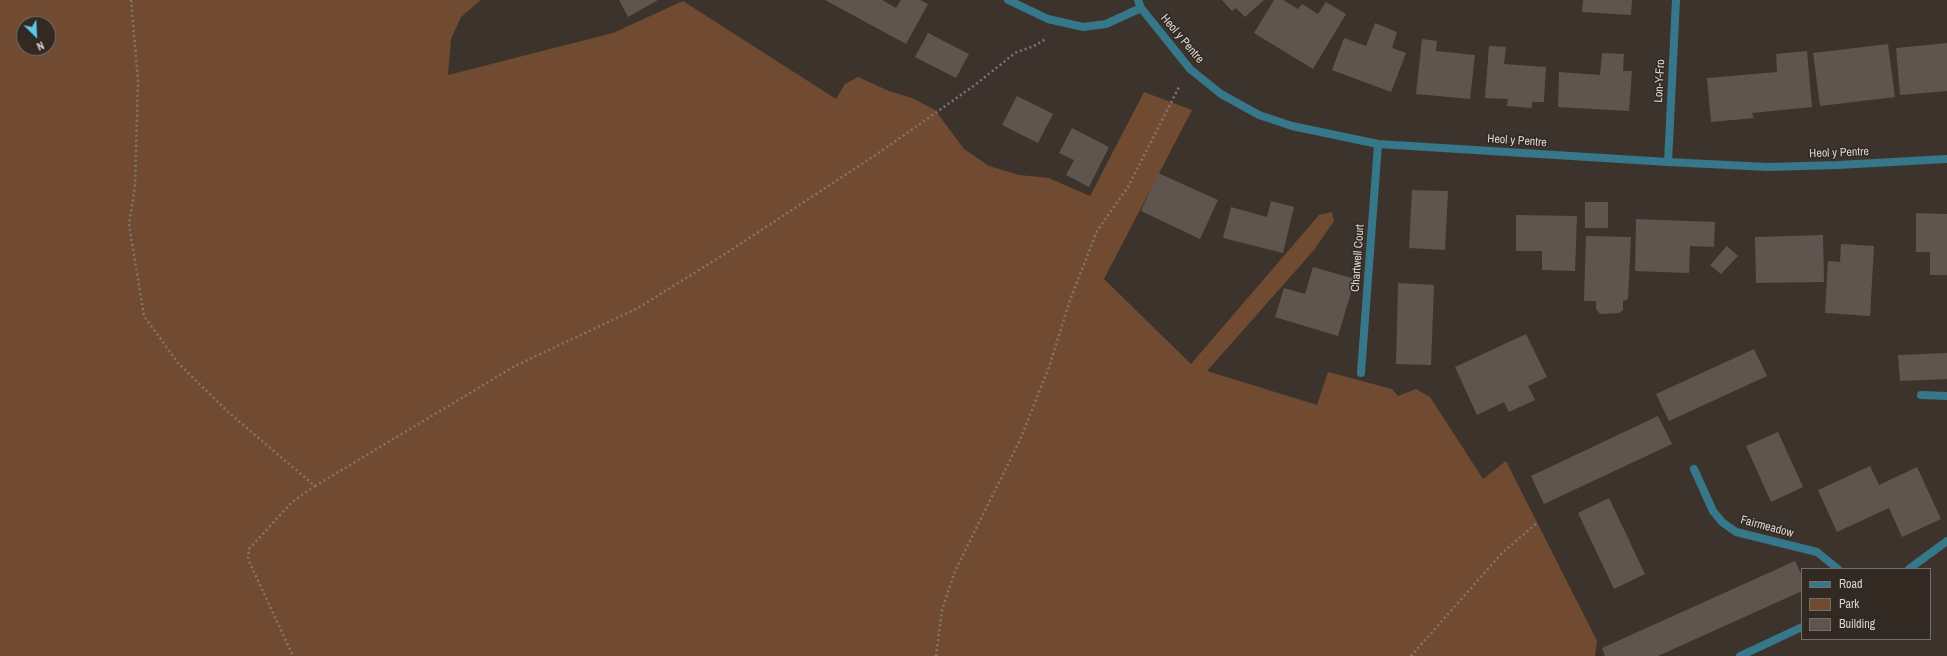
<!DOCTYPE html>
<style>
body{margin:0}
#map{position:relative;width:1947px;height:656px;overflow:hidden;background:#3d332d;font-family:"Archivo Narrow",sans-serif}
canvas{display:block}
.legend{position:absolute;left:1801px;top:568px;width:130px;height:72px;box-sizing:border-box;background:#322923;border:1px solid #756d68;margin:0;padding:5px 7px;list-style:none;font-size:12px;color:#dad4d0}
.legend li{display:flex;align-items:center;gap:8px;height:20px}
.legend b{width:20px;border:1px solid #756d68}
.north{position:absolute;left:16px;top:16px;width:40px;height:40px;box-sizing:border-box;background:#322923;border:1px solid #756d68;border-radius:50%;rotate:156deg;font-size:11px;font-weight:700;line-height:16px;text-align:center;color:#dad4d0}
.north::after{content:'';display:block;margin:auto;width:14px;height:18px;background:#5cc7e8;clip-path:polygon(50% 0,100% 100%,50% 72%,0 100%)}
</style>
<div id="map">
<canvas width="1947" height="656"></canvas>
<ul class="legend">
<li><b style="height:5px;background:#36778a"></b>Road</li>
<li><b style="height:11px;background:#714b31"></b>Park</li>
<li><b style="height:11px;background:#5f554e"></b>Building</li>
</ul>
<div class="north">N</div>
</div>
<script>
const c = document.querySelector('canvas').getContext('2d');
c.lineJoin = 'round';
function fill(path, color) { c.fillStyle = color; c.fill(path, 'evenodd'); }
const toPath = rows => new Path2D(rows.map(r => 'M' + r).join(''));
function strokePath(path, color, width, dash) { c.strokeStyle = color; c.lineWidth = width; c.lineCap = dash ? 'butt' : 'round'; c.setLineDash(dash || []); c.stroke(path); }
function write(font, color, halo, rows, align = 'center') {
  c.font = font + ' "Archivo Narrow",sans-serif'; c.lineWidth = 3; c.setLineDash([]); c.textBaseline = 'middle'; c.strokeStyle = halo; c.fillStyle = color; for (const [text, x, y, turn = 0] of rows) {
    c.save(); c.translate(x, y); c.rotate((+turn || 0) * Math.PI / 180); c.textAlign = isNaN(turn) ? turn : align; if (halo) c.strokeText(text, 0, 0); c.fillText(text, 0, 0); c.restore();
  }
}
const green = toPath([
 [0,0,481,0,461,17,451,39,448,75,613,33,683,1,836,99,845,84,858,77,889,91,912,98,935,110,964,149,989,166,1019,175,1049,178,1090,196,1144,92,1192,110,1104,279,1191,364,1319,215,1332,212,1334,221,1314,250,1207,371,1317,405,1328,372,1392,389,1398,396,1416,389,1430,397,1483,479,1506,461,1597,641,1595,656,0,656],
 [24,24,48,24,48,48,24,48]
]);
const building = toPath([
 [619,0,658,0,628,17],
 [825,0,882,0,896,8,901,0,920,0,928,4,906,44],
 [1222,0,1264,0,1245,17,1236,8,1232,11],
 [1274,0,1283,0,1298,9,1302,4,1318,14,1326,2,1346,14,1313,69,1254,33],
 [1583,0,1632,0,1631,15,1582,12],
 [1375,23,1397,32,1392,48,1406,53,1391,92,1332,70,1344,38,1366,46],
 [928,33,969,54,956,78,915,57],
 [1422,39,1437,41,1436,51,1475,55,1470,99,1416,94],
 [1947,43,1947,91,1900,95,1896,48],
 [1888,44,1895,97,1820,106,1813,53],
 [1489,46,1506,47,1504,64,1546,67,1544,102,1532,102,1532,108,1507,106,1508,99,1485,98],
 [1807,51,1812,107,1752,113,1754,118,1711,122,1707,78,1777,72,1776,54],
 [1602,53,1624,54,1623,71,1632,71,1629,111,1558,107,1559,72,1600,75],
 [1017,96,1053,114,1038,143,1002,125],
 [1072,128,1109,147,1089,187,1066,175,1074,160,1059,153],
 [1158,173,1218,200,1200,239,1141,211],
 [1412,190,1448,191,1445,250,1409,248],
 [1271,201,1294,207,1283,253,1223,238,1231,207,1267,217],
 [1585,202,1608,202,1608,228,1585,228],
 [1916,213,1947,214,1947,275,1930,275,1930,252,1916,252],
 [1516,215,1577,216,1575,271,1542,270,1542,251,1516,251],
 [1636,219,1715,222,1714,247,1690,246,1689,273,1635,271],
 [1823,235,1824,282,1756,283,1755,237],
 [1586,236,1631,237,1628,299,1623,301,1623,310,1619,313,1600,314,1596,309,1596,301,1584,301],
 [1841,244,1874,246,1870,316,1825,313,1828,261,1840,262],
 [1727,246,1738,256,1721,274,1710,265],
 [1313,267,1355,279,1338,336,1275,317,1284,288,1305,294],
 [1398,283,1434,285,1431,365,1396,364],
 [1526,334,1547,377,1528,386,1535,400,1509,412,1504,402,1477,415,1455,367],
 [1754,349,1767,376,1669,421,1656,394],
 [1947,353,1947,379,1900,381,1898,355],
 [1658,416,1672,444,1544,504,1531,476],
 [1778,432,1803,487,1771,502,1746,446],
 [1870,466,1879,485,1917,467,1941,519,1902,537,1889,508,1837,532,1818,490],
 [1609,498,1645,574,1614,589,1578,513],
 [1795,561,1802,576,1802,591,1658,656,1605,656,1602,648]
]);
const path = toPath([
 [131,0,138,80,135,187,129,224,144,316,178,363,227,411,315,486,292,502,249,549,248,559,293,656],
 [315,486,515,366,638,308,728,252,880,152,975,85,1015,53,1034,46,1046,39],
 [936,656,942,610,955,571,1020,440,1049,367,1070,300,1097,231,1128,187,1180,85],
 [1411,656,1502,553,1537,523]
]);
const lane = toPath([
 [1921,395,1947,396]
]);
const street = toPath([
 [1008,0,1048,19,1083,27,1106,24,1141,8],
 [1138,0,1141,8,1190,69,1221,94,1259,115,1292,126,1378,144,1668,162,1768,167,1838,165,1947,159],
 [1668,162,1676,0],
 [1361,373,1378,144],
 [1694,469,1713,511,1722,522,1736,532,1817,552,1838,569],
 [1909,569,1947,541],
 [1740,656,1802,627]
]);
const streetNames = [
 ["Heol y Pentre",1182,39,50],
 ["Lon-Y-Fro",1660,81,-87],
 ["Heol y Pentre",1517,141,4],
 ["Heol y Pentre",1839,153,-2],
 ["Chartwell Court",1358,258,-86],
 ["Fairmeadow",1767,527,15]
];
fill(green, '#714b31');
fill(building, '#5f554e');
strokePath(path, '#7f7671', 2.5, [2, 3]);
strokePath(lane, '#36778a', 8);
strokePath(street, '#36778a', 8);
write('12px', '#dad4d0', '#322923', streetNames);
</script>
